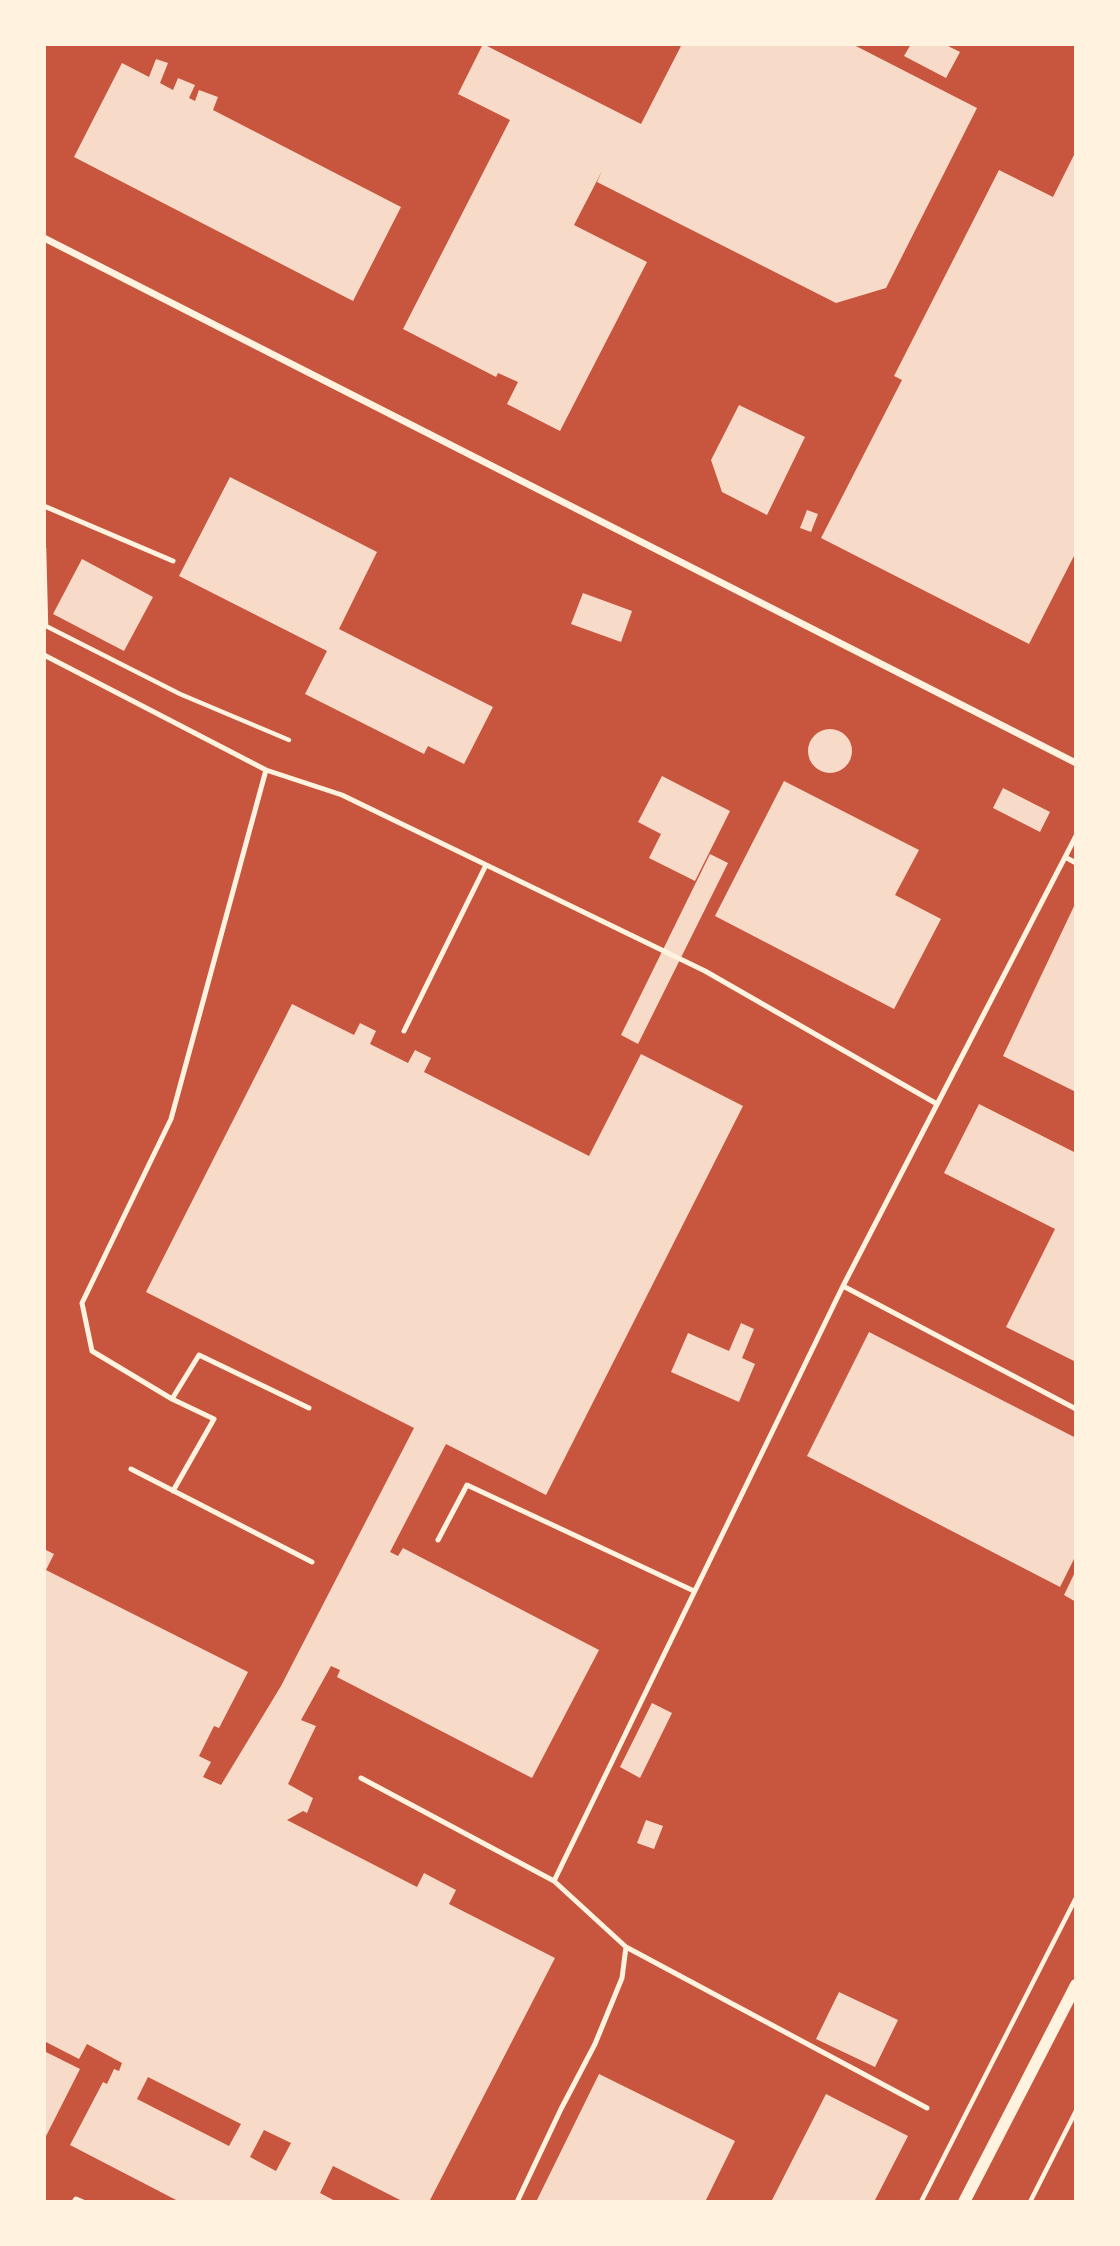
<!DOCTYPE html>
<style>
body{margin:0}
#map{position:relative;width:1120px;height:2246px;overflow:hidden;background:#c8553d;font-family:"Source Sans 3",sans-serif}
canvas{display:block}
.frame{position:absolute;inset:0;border:46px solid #fff3e0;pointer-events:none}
</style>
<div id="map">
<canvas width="1120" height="2246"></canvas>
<div class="frame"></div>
</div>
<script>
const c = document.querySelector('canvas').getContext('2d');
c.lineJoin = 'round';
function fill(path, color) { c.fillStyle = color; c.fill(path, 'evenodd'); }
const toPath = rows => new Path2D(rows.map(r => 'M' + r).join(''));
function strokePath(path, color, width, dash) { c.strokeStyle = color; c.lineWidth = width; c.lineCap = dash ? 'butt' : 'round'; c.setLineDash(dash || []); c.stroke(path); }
const building = toPath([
 [483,44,641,124,682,44,852,44,977,108,886,288,836,303,597,182,602,171,574,225,647,262,560,431,507,404,518,382,498,373,496,377,403,329,510,120,458,94],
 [911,44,944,44,960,52,946,78,904,56],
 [156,59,168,63,160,83,173,90,178,78,195,85,189,98,195,101,199,90,218,97,213,110,401,207,353,301,74,157,122,63,149,77],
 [1076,151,1076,552,1029,644,821,538,902,380,894,376,999,170,1053,197],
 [739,405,805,437,767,515,722,492,711,460],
 [230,477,377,552,339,629,493,707,464,764,428,746,424,754,305,694,327,651,179,576],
 [807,510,818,514,811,532,800,528],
 [82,559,153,597,124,651,53,614],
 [583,593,632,611,621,642,571,624],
 '808 751a22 22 0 1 1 44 0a22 22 0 1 1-44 0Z',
 [662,776,730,811,695,881,649,858,661,834,638,822],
 [784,781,919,850,895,895,941,919,894,1009,715,916],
 [1003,788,1050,812,1040,832,993,808],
 [710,854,728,863,638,1044,621,1035],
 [1076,902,1076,1092,1003,1056],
 [292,1004,354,1035,360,1023,376,1031,370,1044,408,1063,415,1050,431,1058,424,1072,589,1156,641,1054,743,1106,546,1495,446,1444,390,1552,398,1556,403,1548,599,1650,532,1778,337,1677,340,1670,331,1666,301,1720,316,1726,288,1784,313,1798,307,1813,303,1811,287,1820,417,1887,424,1873,456,1890,449,1904,555,1958,429,2202,404,2202,333,2166,320,2193,337,2202,180,2202,70,2145,103,2082,107,2084,114,2069,119,2071,122,2063,87,2044,79,2059,44,2041,44,1549,54,1554,46,1570,248,1672,219,1728,214,1726,199,1756,211,1762,203,1777,221,1785,281,1686,414,1428,146,1292],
 [148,2077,241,2124,229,2146,137,2099],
 [264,2130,291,2143,276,2171,250,2157],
 [979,1104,1076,1153,1076,1362,1006,1327,1055,1229,944,1173],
 [741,1323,754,1329,742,1358,755,1364,739,1402,671,1372,688,1333,729,1351],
 [869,1332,1076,1438,1076,1555,1060,1587,807,1456],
 [1076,1570,1076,1602,1064,1595],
 [652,1703,672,1713,640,1778,620,1767],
 [646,1820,663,1826,654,1849,637,1843],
 [839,1992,898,2020,875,2067,816,2039],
 [44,2051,80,2069,44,2140],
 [599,2074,735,2141,705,2202,536,2202],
 [826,2094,908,2136,874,2202,771,2202]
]);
const path = toPath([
 [44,548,46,626,180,694,289,740],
 [921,2202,1076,1898],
 [1030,2202,1076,2111]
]);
const service = toPath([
 [44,506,173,561],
 [44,655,266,770,342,795,705,971,937,1104],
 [1065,857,1076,863],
 [404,1031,486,865],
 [843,1286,1076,1409],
 [172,1399,92,1351,82,1303,171,1119,266,770],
 [131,1469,312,1562],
 [173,1491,214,1419,172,1399,199,1355,309,1408],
 [438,1540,467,1485,694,1591],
 [361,1778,554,1881,626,1947,622,1978,595,2044,561,2109,517,2202],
 [554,1881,843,1286,1076,836],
 [626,1947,927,2108],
 [74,2202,76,2199,83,2202]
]);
const minor = toPath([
 [44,238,1076,763]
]);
const tertiary = toPath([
 [964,2202,1076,1985]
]);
fill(building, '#f7dbc8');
strokePath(path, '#fff3e0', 4.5);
strokePath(service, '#fff3e0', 5);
strokePath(minor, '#fff3e0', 7);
strokePath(tertiary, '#fff3e0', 12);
</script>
